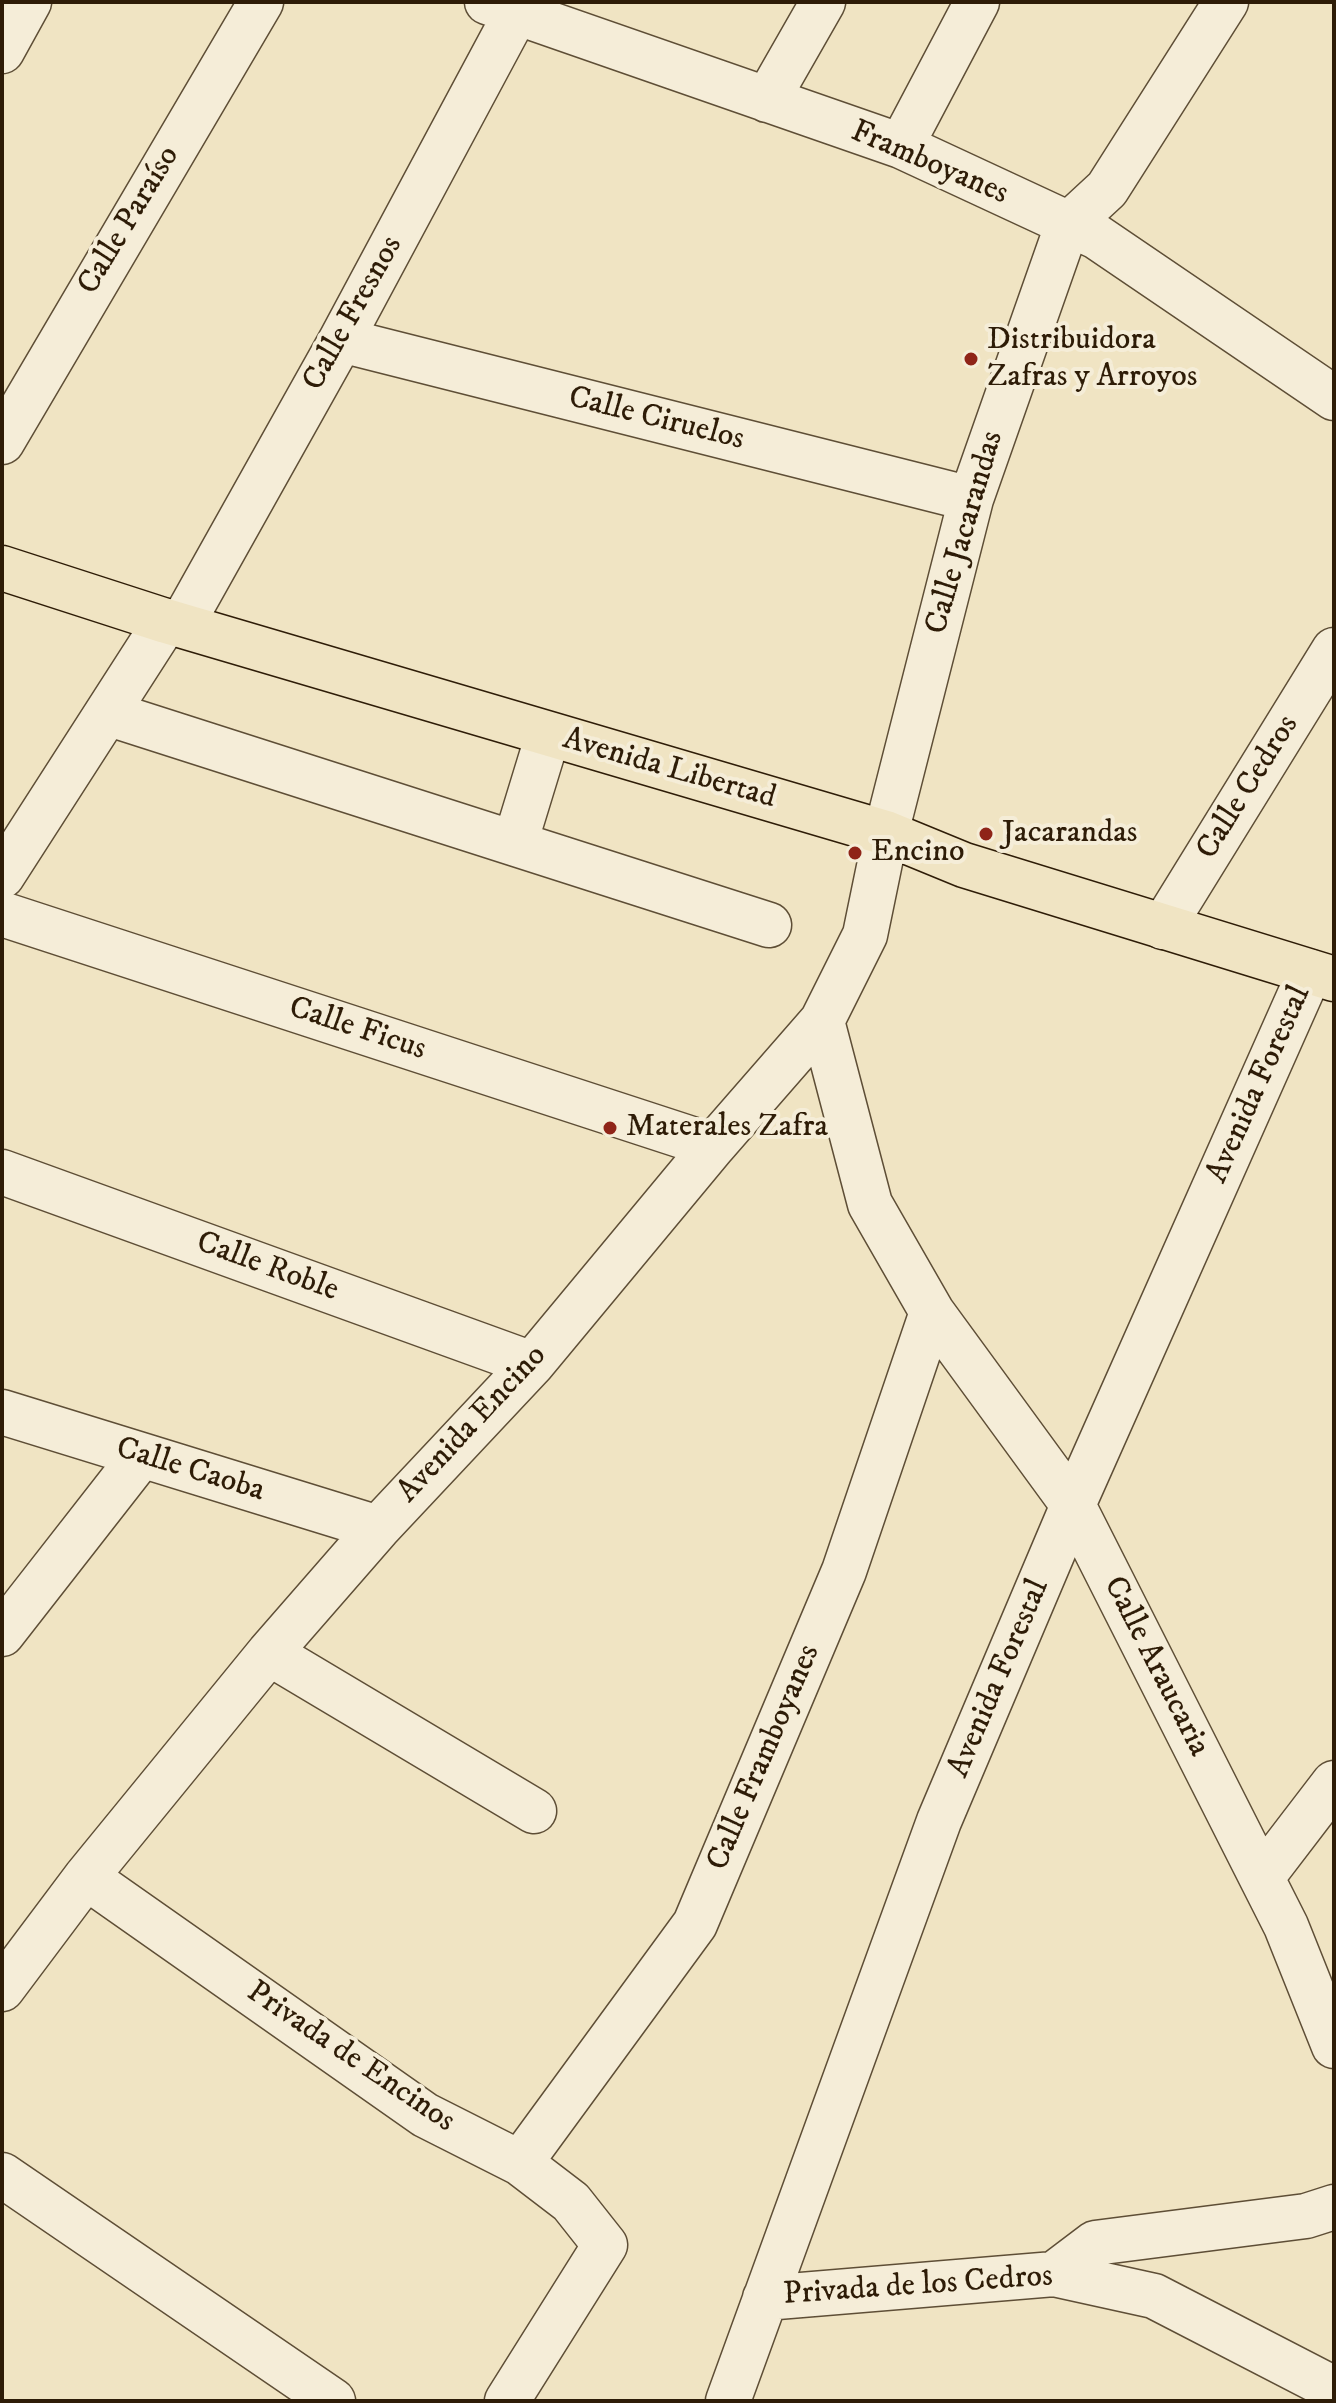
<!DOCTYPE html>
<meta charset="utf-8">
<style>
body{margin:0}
#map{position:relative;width:1336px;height:2403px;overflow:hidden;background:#f0e4c3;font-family:"IM FELL DW Pica",serif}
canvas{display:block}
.frame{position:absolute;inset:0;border:4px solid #2e1c07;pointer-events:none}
</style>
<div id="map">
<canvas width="1336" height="2403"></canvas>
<div class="frame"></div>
</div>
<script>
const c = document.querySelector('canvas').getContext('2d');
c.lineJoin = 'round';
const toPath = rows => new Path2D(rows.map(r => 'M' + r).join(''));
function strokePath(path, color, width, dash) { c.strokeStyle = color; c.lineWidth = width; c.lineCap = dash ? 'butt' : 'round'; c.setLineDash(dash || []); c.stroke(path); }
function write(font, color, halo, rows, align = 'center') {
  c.font = font + ' "IM FELL DW Pica",serif'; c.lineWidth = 8; c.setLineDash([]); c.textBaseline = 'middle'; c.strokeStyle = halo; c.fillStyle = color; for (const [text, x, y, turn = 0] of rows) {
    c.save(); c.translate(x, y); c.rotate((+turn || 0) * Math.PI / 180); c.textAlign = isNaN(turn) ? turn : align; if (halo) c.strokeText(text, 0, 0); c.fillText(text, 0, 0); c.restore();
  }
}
const minor = toPath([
 [487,2,901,146,1097,237,1334,398],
 [2,51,29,2],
 [767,100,823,2],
 [901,146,977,2],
 [341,340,971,499],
 [2,442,261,2],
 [182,624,341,340,522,2],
 [107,713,769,925],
 [515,843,548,735],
 [2,876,166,621],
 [2,914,713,1146],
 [1163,927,1334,650],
 [822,1021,870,1204,932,1312,1073,1505,1286,1926,1334,2046],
 [2,1172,532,1364],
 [2,1412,378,1528],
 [2,1634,141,1456],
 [269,1653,534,1811],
 [86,1877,425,2115,520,2163,571,2202,605,2245,507,2401],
 [1262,1877,1334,1783],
 [2,1989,86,1877,269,1653,378,1528,532,1364,713,1146,822,1021,865,935,886,833,971,499,1067,226,1107,189,1226,2],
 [520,2163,695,1924,844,1571,932,1312],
 [2,2175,333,2401],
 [1054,2274,1095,2243,1306,2216,1334,2207],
 [765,2298,1054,2274,1154,2296,1334,2389],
 [728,2401,939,1821,1073,1505,1310,972]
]);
const major = toPath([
 [2,568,166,621,886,833,964,865,1334,979]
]);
const markers = [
 [971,359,8,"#8f2418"],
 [986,834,8,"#8f2418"],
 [855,853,8,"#8f2418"],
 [610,1128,8,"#8f2418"]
];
const streetNames = [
 ["Framboyanes",929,164,23],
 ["Calle Paraíso",130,221,-59],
 ["Calle Fresnos",354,314,-61],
 ["Calle Ciruelos",656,420,14],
 ["Calle Jacarandas",966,533,-74],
 ["Avenida Libertad",669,770,16],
 ["Calle Cedros",1249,788,-58],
 ["Calle Ficus",357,1030,18],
 ["Avenida Forestal",1260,1085,-66],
 ["Calle Roble",267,1268,20],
 ["Avenida Encino",473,1425,-47],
 ["Calle Caoba",190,1471,17],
 ["Calle Araucaria",1155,1667,63],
 ["Avenida Forestal",1000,1679,-67],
 ["Calle Framboyanes",765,1758,-67],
 ["Privada de Encinos",350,2058,34],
 ["Privada de los Cedros",918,2287,-4]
];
const poiNames = [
 ["Distribuidora",987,341],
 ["Zafras y Arroyos",987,378],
 ["Jacarandas",1002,834],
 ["Encino",871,853],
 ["Materales Zafra",626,1128]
];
strokePath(minor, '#5e4e36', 47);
strokePath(major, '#2e1c07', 47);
strokePath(minor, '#f5edd8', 44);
strokePath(major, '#f0e4c3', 44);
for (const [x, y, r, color] of markers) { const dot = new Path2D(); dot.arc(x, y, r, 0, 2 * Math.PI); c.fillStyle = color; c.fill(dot); strokePath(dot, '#f5edd8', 3); }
write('32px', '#2e1c07', '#f5edd8', streetNames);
write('32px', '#2e1c07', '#f5edd8', poiNames, 'left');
</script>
